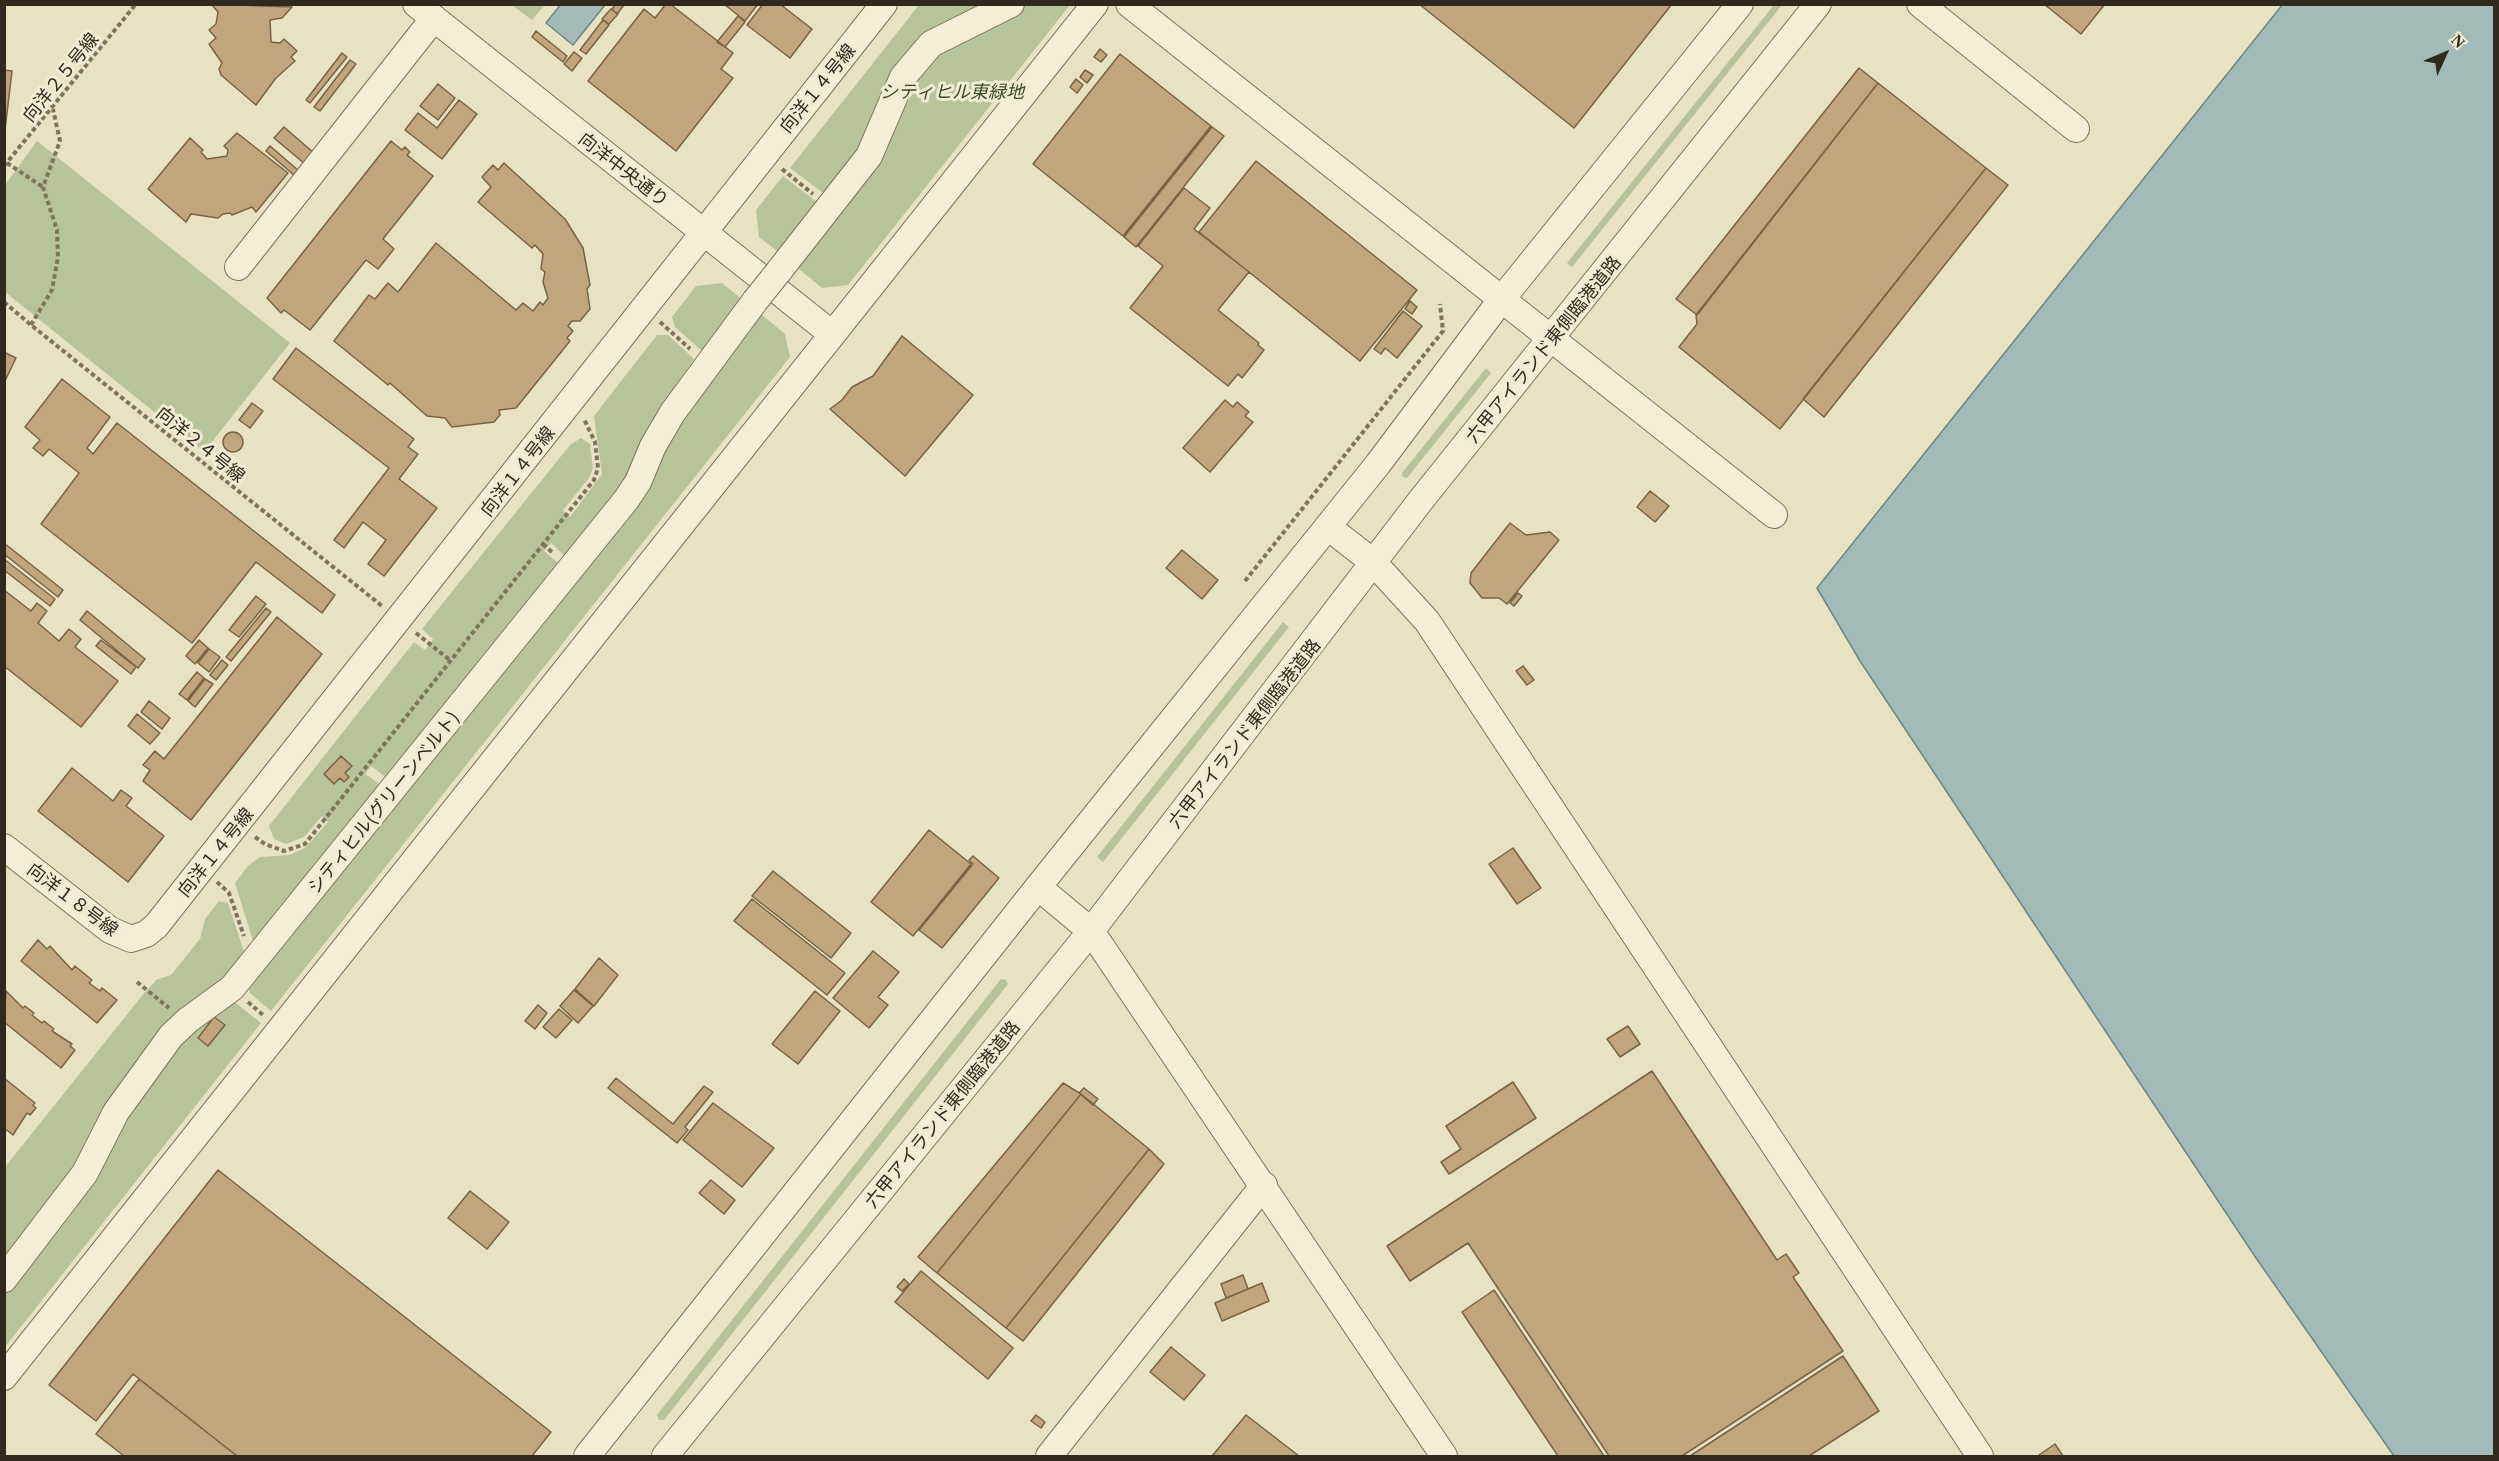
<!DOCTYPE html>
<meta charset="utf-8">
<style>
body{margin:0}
#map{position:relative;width:2499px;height:1461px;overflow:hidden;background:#e7e2c2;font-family:Georgia,serif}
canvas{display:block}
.frame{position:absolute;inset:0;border:6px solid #302a1e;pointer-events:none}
.north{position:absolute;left:2415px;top:24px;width:60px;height:60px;-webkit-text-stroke:4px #efecd1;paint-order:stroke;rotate:46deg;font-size:16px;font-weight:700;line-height:24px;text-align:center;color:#302a1e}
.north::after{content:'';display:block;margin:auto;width:21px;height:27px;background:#302a1e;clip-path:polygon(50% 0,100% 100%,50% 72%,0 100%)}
</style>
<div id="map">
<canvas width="2499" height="1461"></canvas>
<div class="frame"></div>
<div class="north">N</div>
</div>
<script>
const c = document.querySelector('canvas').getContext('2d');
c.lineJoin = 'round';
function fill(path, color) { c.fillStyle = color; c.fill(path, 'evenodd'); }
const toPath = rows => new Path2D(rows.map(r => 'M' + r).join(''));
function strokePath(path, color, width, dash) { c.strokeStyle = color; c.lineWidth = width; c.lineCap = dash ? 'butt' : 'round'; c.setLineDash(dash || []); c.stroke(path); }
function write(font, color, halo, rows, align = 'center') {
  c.font = font + ' Georgia,"Noto Sans JP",serif'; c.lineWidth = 6; c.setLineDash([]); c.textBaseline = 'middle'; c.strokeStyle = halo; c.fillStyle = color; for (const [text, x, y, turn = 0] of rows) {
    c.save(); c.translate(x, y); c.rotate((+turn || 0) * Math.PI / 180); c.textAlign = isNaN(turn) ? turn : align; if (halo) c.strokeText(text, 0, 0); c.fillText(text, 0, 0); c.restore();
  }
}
const green = toPath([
 [512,5,545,5,532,20],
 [919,5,995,5,943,28,869,141,827,196,790,168],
 [1017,5,1070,5,848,285,822,288,793,264,912,80,929,55],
 [1774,5,1782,5,1572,267,1567,263],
 [37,141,290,343,204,452,5,292,5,185],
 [783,176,821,205,782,255,759,237,756,210],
 [722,283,744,301,702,351,675,327,672,317,696,286],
 [756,310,785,334,790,357,271,1011,250,993,248,985,663,451,690,402],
 [657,335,668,335,694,359,670,394,627,479,565,556,551,543,544,551,560,565,387,778,371,766,365,774,381,785,254,944,235,883,248,866,260,857,290,855,305,848,328,822,322,816,304,837,286,844,274,839,269,826,414,642,425,650,433,639,422,629,570,445,581,438,590,444,593,468,589,478,563,510,570,517,602,474,594,416],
 [1486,368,1491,373,1407,478,1403,477,1402,473],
 [1283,622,1289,627,1103,862,1097,857],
 [219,901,228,903,245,955,5,1262,5,1167,141,997,156,980,171,975,200,939,205,919],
 [1001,979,1006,980,1008,984,664,1420,659,1420,657,1415],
 [232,1000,261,1023,5,1347,5,1292,85,1191,123,1121,188,1032]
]);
const water = toPath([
 [561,4,605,4,605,5,573,45,546,23,561,4],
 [2283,4,2494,5,2494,1456,2394,1456,2254,1255,1860,661,1817,588,2283,4]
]);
const building = toPath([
 [211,4,292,7,282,18,270,20,271,42,280,43,284,39,297,51,291,57,295,61,276,78,256,105,221,75,219,69,222,63,209,44,216,38,209,30,216,24,218,12,211,4],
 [616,4,624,5,617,14,612,9,616,4],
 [666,4,670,4,733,53,721,69,733,78,676,151,588,81,644,9,655,18,666,4],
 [724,4,758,4,745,21,724,4],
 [763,4,780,4,812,29,790,58,747,25,763,4],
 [1419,4,1672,4,1574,128,1419,4],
 [2044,4,2105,4,2081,34,2044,4],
 [611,9,618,14,609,24,602,19,611,9],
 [738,16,745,22,725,47,717,42,738,16],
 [603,20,609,25,586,54,580,50,603,20],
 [536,31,567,56,563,62,532,37,536,31],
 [1100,49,1107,55,1101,62,1094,57,1100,49],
 [574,52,582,58,572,71,564,64,574,52],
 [342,53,347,57,310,103,306,100,342,53],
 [1120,54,1211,126,1123,236,1033,164,1120,54],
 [350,60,356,64,320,111,314,107,350,60],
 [1859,68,1878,83,1697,315,1676,299,1859,68],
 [4,70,12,71,5,130,4,129,4,70],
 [1085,70,1093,75,1087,83,1080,77,1085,70],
 [1076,79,1083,85,1077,93,1070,87,1076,79],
 [1878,83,1986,168,1780,429,1679,347,1697,324,1696,315,1878,83],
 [438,84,455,98,438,120,420,106,438,84],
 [459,100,477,114,442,159,405,130,418,113,437,128,459,100],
 [284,127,314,153,305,164,274,138,284,127],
 [1212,127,1224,136,1136,247,1124,237,1212,127],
 [237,133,288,173,256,212,252,207,232,215,230,213,223,214,218,218,191,214,186,222,148,189,190,138,203,150,201,152,207,159,227,156,228,150,224,146,237,133],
 [391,141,402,150,405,147,410,152,407,155,433,176,383,239,394,249,378,269,366,260,310,330,284,310,281,313,267,298,391,141],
 [270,146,299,171,295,176,266,151,270,146],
 [1256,161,1417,290,1360,361,1199,232,1256,161],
 [504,163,565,219,583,248,590,285,587,289,590,309,580,321,572,321,568,326,573,331,567,338,570,341,516,408,499,410,500,415,494,422,452,427,445,418,427,416,390,383,388,385,334,341,369,295,375,299,388,283,398,292,436,243,516,310,523,303,533,311,540,302,543,305,548,298,543,282,545,272,541,269,543,254,535,245,532,248,478,202,491,187,482,177,493,165,498,170,504,163],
 [1986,168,2008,185,1824,417,1803,399,1986,168],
 [1184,188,1210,208,1194,229,1249,272,1218,310,1259,343,1258,345,1264,350,1242,378,1238,374,1228,386,1130,308,1163,266,1138,246,1184,188],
 [1410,301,1417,307,1412,314,1405,309,1410,301],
 [1403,311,1422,326,1397,358,1385,348,1381,354,1374,349,1403,311],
 [902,336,973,395,905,476,830,409,842,400,852,387,873,376,902,336],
 [296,348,414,439,408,447,418,454,399,479,437,508,384,576,368,564,386,540,363,522,344,548,334,540,389,468,273,379,296,348],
 [4,352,16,358,4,383,4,352],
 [62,379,110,417,87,448,93,454,117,423,335,595,322,613,256,562,192,643,41,524,79,473,49,449,43,456,33,448,40,440,25,427,62,379],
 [1225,400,1233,407,1237,402,1249,412,1245,416,1253,422,1210,472,1183,448,1225,400],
 [252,403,263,411,250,428,239,420,252,403],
 '223 442a10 10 0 1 1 20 0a10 10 0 1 1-20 0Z',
 [1650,491,1669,506,1655,522,1637,507,1650,491],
 [1510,523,1526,535,1550,532,1559,540,1507,604,1499,598,1482,598,1470,583,1471,573,1510,523],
 [4,543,63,590,58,597,4,554,4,543],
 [1182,550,1218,580,1202,599,1166,568,1182,550],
 [4,559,55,599,50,606,4,570,4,559],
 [4,590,31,611,37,603,47,611,38,623,59,641,69,629,81,639,75,647,118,681,81,727,4,666,4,590],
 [1518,593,1522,596,1514,606,1510,603,1518,593],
 [256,596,266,604,239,637,229,630,256,596],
 [266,608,271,612,231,661,226,657,266,608],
 [87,611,145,659,138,668,80,620,87,611],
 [277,617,322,654,191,820,143,781,150,770,143,765,155,751,164,759,277,617],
 [101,640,136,667,131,674,96,646,101,640],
 [199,640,208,648,195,664,186,656,199,640],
 [209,649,220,657,209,672,198,663,209,649],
 [222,660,228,665,216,680,210,675,222,660],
 [1523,666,1534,680,1527,685,1516,671,1523,666],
 [197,672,204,678,187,700,179,694,197,672],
 [205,679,213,684,195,707,188,701,205,679],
 [149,701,170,718,162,729,141,712,149,701],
 [137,714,160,733,150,744,128,726,137,714],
 [341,756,352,766,345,773,349,777,344,782,340,778,334,784,324,774,341,756],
 [72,768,113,801,121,790,132,798,126,806,164,836,128,882,38,811,72,768],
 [929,830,971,864,913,936,871,902,929,830],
 [1513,848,1541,888,1517,904,1489,864,1513,848],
 [973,856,999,878,942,948,919,930,973,864,969,860,973,856],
 [773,871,851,933,831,958,752,896,773,871],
 [752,899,845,973,827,995,734,921,752,899],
 [38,940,47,949,50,946,72,970,75,966,92,980,89,983,100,991,102,988,117,1000,97,1023,21,961,38,940],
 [873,951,899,972,878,997,888,1005,869,1028,833,998,873,951],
 [599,958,618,975,594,1006,575,989,599,958],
 [574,990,593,1006,578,1023,560,1006,574,990],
 [6,991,23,1008,25,1006,34,1013,32,1015,42,1023,44,1021,54,1029,52,1031,72,1044,70,1046,75,1050,61,1068,4,1022,6,991],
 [815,991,840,1011,798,1064,772,1044,815,991],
 [538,1005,547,1013,535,1029,525,1021,538,1005],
 [559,1009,572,1020,556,1038,543,1027,559,1009],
 [214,1017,225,1025,208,1046,198,1038,214,1017],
 [1628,1026,1640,1044,1620,1057,1607,1039,1628,1026],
 [1652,1071,1777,1260,1786,1254,1799,1273,1793,1277,1843,1351,1682,1456,1609,1456,1468,1243,1410,1281,1387,1246,1652,1071],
 [4,1078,35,1103,33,1105,36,1108,30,1115,27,1113,13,1135,4,1128,4,1078],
 [616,1078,673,1124,704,1086,713,1092,685,1127,688,1130,677,1143,608,1088,616,1078],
 [1513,1082,1536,1118,1449,1174,1441,1162,1461,1149,1446,1126,1513,1082],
 [1063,1083,1081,1094,937,1273,918,1257,1063,1083],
 [1084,1088,1098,1099,1093,1105,1079,1093,1084,1088],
 [1081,1094,1149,1149,1006,1328,937,1273,1081,1094],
 [713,1103,774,1148,742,1187,683,1140,713,1103],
 [1149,1149,1164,1164,1023,1341,1006,1328,1149,1149],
 [218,1170,551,1432,532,1456,237,1456,133,1374,96,1421,49,1385,218,1170],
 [711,1180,735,1200,724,1214,699,1193,711,1180],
 [470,1191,509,1222,487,1249,448,1218,470,1191],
 [921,1271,1013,1348,988,1379,895,1302,921,1271],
 [1243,1275,1248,1289,1226,1298,1221,1284,1243,1275],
 [904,1279,909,1284,902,1291,897,1287,904,1279],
 [1262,1283,1269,1301,1222,1321,1215,1303,1262,1283],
 [1494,1290,1604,1456,1558,1456,1462,1312,1494,1290],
 [1171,1347,1205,1375,1184,1400,1150,1372,1171,1347],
 [1843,1356,1879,1411,1809,1456,1690,1456,1843,1356],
 [139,1379,237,1456,124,1456,96,1434,139,1379],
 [1036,1415,1045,1422,1041,1428,1031,1421,1036,1415],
 [1246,1415,1299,1456,1212,1456,1246,1415],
 [2055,1444,2063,1456,2041,1456,2039,1455,2055,1444]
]);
const path = toPath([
 [7,163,43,187],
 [4,166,136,4],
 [782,169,813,194],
 [4,302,31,325,382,606],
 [660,322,690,349],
 [31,325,52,290,58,257,57,230,43,187,60,141,53,109],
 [543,544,553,553],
 [1245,581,1443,331,1440,304],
 [416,633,451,661],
 [255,837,265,844,284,851,305,844,594,480,598,468,595,442,584,419],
 [217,882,229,893,244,936],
 [137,982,169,1008],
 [248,1002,263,1015]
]);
const minor = toPath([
 [416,4,832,334],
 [1129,4,1774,515],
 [1920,4,2076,129],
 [238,267,434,18],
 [779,271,869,156,903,77,931,44,1011,4],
 [1328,527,1373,562,1427,621,1980,1456],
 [4,847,110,930,131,939,146,934,156,926,884,4],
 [1038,887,1091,931,1444,1456],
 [4,1279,85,1173,116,1112,171,1036,188,1020,232,988,626,500,638,482,653,446,673,412,755,301],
 [4,1377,1095,4],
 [587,1456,1038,887,1378,464,1501,300,1740,4],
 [665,1456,1091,931,1421,500,1818,4],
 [1049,1456,1264,1185]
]);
const minorBridge = toPath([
 [755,301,779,271]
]);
const streetNames = [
 ["向洋２５号線",60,77,-51],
 ["向洋１４号線",817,88,-51],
 ["向洋中央通り",624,169,38],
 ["六甲アイランド東側臨港道路",1543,349,-51],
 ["向洋２４号線",201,444,39],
 ["向洋１４号線",517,471,-52],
 ["六甲アイランド東側臨港道路",1244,733,-52],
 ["シティヒル(グリーンベルト)",383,802,-51],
 ["向洋１４号線",215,852,-51],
 ["向洋１８号線",73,899,37],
 ["六甲アイランド東側臨港道路",942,1114,-51]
];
const parkNames = [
 ["シティヒル東緑地",952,91]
];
fill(green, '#b7c398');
fill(water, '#a4bab8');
strokePath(water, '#6d8785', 1.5);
fill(building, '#c0a57d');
strokePath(building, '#7a6345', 1.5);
strokePath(minor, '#7e745c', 28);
strokePath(path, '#7e745c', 4, [4.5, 3]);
strokePath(minor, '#f3efd4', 26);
strokePath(minorBridge, '#7e745c', 28, []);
strokePath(minorBridge, '#f3efd4', 26);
write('18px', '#302a1e', '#efecd1', streetNames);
write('italic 18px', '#3b4a27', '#efecd1', parkNames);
</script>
